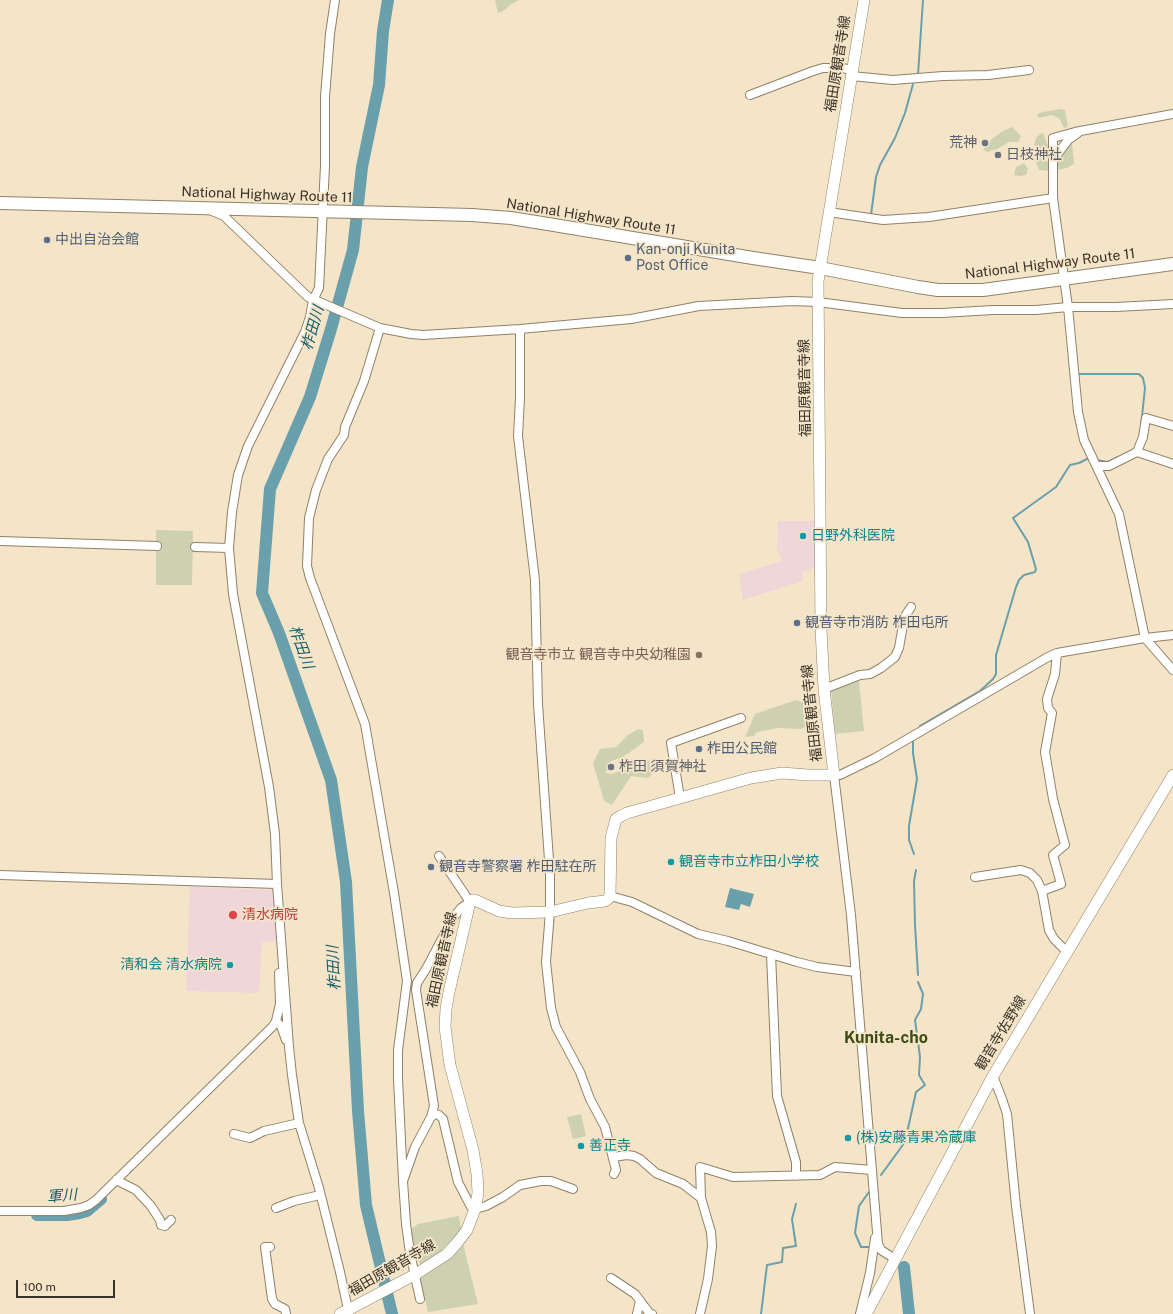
<!DOCTYPE html>
<meta charset="utf-8">
<style>
body{margin:0}
#map{position:relative;width:1173px;height:1314px;overflow:hidden;background:#f5e5c8;font-family:"Public Sans",sans-serif}
canvas{display:block}
.scale{position:absolute;left:16px;top:1280px;width:99px;height:18px;box-sizing:border-box;border:2px solid #383227;border-top:0;padding-left:5px;font-size:12px;line-height:14px;white-space:nowrap;color:#383227;-webkit-text-stroke:3px #f5e5c8;paint-order:stroke}
</style>
<div id="map">
<canvas width="1173" height="1314"></canvas>
<div class="scale">100 m</div>
</div>
<script>
const c = document.querySelector('canvas').getContext('2d');
c.lineJoin = 'round';
function fill(path, color) { c.fillStyle = color; c.fill(path, 'evenodd'); }
const toPath = rows => new Path2D(rows.map(r => 'M' + r).join(''));
function strokePath(path, color, width, dash) { c.strokeStyle = color; c.lineWidth = width; c.lineCap = dash ? 'butt' : 'round'; c.setLineDash(dash || []); c.stroke(path); }
function write(font, color, halo, rows, align = 'center') {
  c.font = font + ' "Public Sans","Noto Sans JP",sans-serif'; c.lineWidth = 3.5; c.setLineDash([]); c.textBaseline = 'middle'; c.strokeStyle = halo; c.fillStyle = color; for (const [text, x, y, turn = 0] of rows) {
    c.save(); c.translate(x, y); c.rotate((+turn || 0) * Math.PI / 180); c.textAlign = isNaN(turn) ? turn : align; if (halo) c.strokeText(text, 0, 0); c.fillText(text, 0, 0); c.restore();
  }
}
const medical = toPath([
 [778,521,815,521,816,567,802,572,803,581,743,600,739,574,782,561,777,549],
 [190,887,276,890,279,941,262,942,259,993,186,991]
]);
const green = toPath([
 [495,0,519,0,510,5,505,10,498,13],
 [1059,109,1065,110,1068,127,1064,128,1059,118,1052,115,1039,118,1037,115,1039,113],
 [1012,127,1021,136,1018,142,1009,142,997,149,987,152,983,149,993,138,1003,131],
 [1043,133,1048,146,1045,151,1038,151,1034,145,1036,138,1040,134],
 [1072,142,1074,164,1067,168,1051,171,1039,170,1035,159,1039,156,1055,166,1058,157],
 [1024,163,1028,169,1026,175,1019,176,1014,175,1016,167],
 [156,530,193,531,192,585,156,585],
 [859,681,864,731,835,734,831,689],
 [796,700,812,706,813,718,802,729,777,728,757,732,754,736,745,737,755,714],
 [638,729,643,730,644,742,623,757,611,761,605,773,611,774,627,769,635,772,646,761,658,759,657,769,648,778,631,776,612,805,604,801,593,763,600,749,616,747,628,735],
 [581,1114,586,1136,573,1139,567,1117],
 [459,1216,461,1228,450,1242,440,1252,420,1264,414,1246,411,1229,418,1224],
 [463,1244,478,1304,428,1312,420,1279,452,1257]
]);
const water = toPath([
 [730,888,754,894,750,907,741,904,739,910,725,907]
]);
const stream = toPath([
 [918,75,923,0],
 [871,215,876,177,880,165,895,138,905,113,913,84],
 [1077,374,1139,374,1143,378,1145,388,1141,426],
 [1096,460,1108,462,1118,457],
 [920,726,980,691,993,679,996,674,996,655,1016,587,1019,580,1024,575,1035,572,1036,569,1028,542,1013,518,1056,487,1070,465,1079,463,1089,458],
 [913,740,913,753,917,779,909,826,909,840,914,854],
 [916,870,914,881,915,925,918,975],
 [881,1175,905,1142,916,1092,925,1085,919,1075,920,1057,915,1020,921,1009,923,994,918,982],
 [869,1192,859,1206,855,1233,861,1247,871,1247],
 [761,1314,767,1265,782,1262,783,1248,796,1246,792,1219,796,1204]
]);
const river = toPath([
 [388,0,383,31,379,85,362,167,353,250,331,329,310,397,270,489,262,593,279,633,331,780,346,882,358,1111,366,1205,392,1314],
 [37,1215,67,1215,80,1213,87,1211,101,1199],
 [904,1267,909,1314]
]);
const minor = toPath([
 [335,0,330,34,325,97,325,166,319,288,313,300,310,317,305,332,248,446,238,475,232,512,229,548,233,594,269,787,275,834,277,884,289,1047,292,1075,299,1123,319,1188,340,1272,349,1314],
 [851,76,893,80,943,76,988,75,1029,70],
 [750,95,813,71,823,68,842,68,852,70],
 [1173,114,1075,132,1053,138,1053,198,1068,307,1078,412,1084,440,1119,514,1145,638,1173,670],
 [1053,160,1068,140,1078,133],
 [212,211,224,216,308,297,380,328,411,334,423,335,520,329,631,319,699,306,792,301,818,302,902,313,942,313,993,310,1036,310,1068,307,1116,307,1173,304],
 [829,212,883,220,929,217,1053,198],
 [380,328,364,381,345,427,344,435,328,459,316,490,309,518,307,566,310,578,365,724,394,893,407,981,398,1050,398,1079,403,1181],
 [520,329,520,398,518,436,535,580,538,704,550,874,550,912,546,962,551,1008,556,1027,580,1072,590,1099,605,1127,616,1170,614,1174],
 [1137,452,1173,464],
 [1097,466,1109,466,1137,452,1143,437,1146,418,1173,426],
 [0,541,157,546],
 [195,547,229,548],
 [824,689,860,675,870,674,881,668,895,657,899,648,904,619,907,613,911,607],
 [680,798,671,743,741,718],
 [0,875,277,884],
 [975,877,1021,870,1030,873,1037,880,1042,891,1049,930,1054,939,1067,952],
 [1042,891,1061,884,1053,855,1065,845,1053,799,1045,752,1052,713,1048,708,1047,699,1055,674,1057,653],
 [610,896,632,902,698,934,728,941,797,962,817,967,856,972],
 [771,954,777,1096,796,1162,796,1176],
 [276,1021,281,1026,286,1040],
 [993,1076,1002,1099,1007,1114,1016,1206,1030,1314],
 [431,1117,435,1114,439,1115,443,1119,458,1182,471,1207,475,1209,486,1206,503,1197,520,1185,541,1181,551,1181,573,1189],
 [234,1134,250,1138,264,1131,299,1123],
 [613,1157,627,1155,634,1156,640,1159,656,1173,683,1184,701,1198],
 [116,1180,136,1190,151,1206,160,1220,161,1225,165,1226,171,1220],
 [276,1208,294,1201,320,1195],
 [0,1211,64,1211,81,1208,89,1205,96,1200,273,1026,276,1021,280,1004,279,973],
 [270,1247,265,1247,272,1299,275,1304,285,1309,286,1314],
 [895,1259,881,1250,878,1244,851,915,834,775,840,775,875,758,1048,657,1057,653,1145,638,1173,635],
 [611,1278,635,1294,650,1314,652,1314],
 [420,1299,410,1253,406,1224,403,1181,415,1147,431,1117,434,1106,416,990,417,983,426,969,453,918,461,908,470,902,439,856],
 [637,1314,640,1301],
 [700,1314,708,1279,712,1246,711,1232,701,1198,700,1167,733,1177,820,1175,835,1167,872,1170],
 [860,1314,870,1273,875,1238]
]);
const major = toPath([
 [340,1314,416,1274,447,1254,457,1243,467,1230,475,1209,478,1193,477,1174,473,1150,450,1065,445,1027,446,1009,449,992,470,902,472,900,475,900,499,911,512,913,550,912,588,903,605,901,608,899,610,896,611,838,616,819,621,816,627,813,751,778,782,773,808,775,834,775,824,689,821,629,818,281,864,0],
 [866,1314,993,1076,1173,775]
]);
const highway = toPath([
 [0,203,472,215,511,218,548,224,753,258,820,268,918,287,938,290,983,290,1173,264]
]);
const markers = [
 [985,143,4,"#6b7280"],
 [998,155,4,"#6b7280"],
 [47,240,4,"#5c6f8a"],
 [628,258,4,"#5c6f8a"],
 [803,536,4,"#0f9aa8"],
 [797,623,4,"#5c6f8a"],
 [699,655,4,"#8d6e63"],
 [699,749,4,"#5c6f8a"],
 [611,767,4,"#6b7280"],
 [671,862,4,"#0f9aa8"],
 [431,867,4,"#5c6f8a"],
 [233,915,5,"#e0444e"],
 [230,965,4,"#0f9aa8"],
 [848,1138,4,"#0f9aa8"],
 [581,1146,4,"#0f9aa8"]
];
const streetNames = [
 ["福田原観音寺線",838,64,-81],
 ["National Highway Route 11",267,195,2],
 ["National Highway Route 11",591,217,9],
 ["National Highway Route 11",1050,264,-7],
 ["福田原観音寺線",805,388,-91],
 ["福田原観音寺線",812,713,-96],
 ["福田原観音寺線",442,960,-78],
 ["観音寺佐野線",1001,1033,-59],
 ["福田原観音寺線",392,1268,-30]
];
const worshipNames = [
 ["荒神",977,143,"right"],
 ["日枝神社",1006,155],
 ["柞田 須賀神社",619,767]
];
const serviceNames = [
 ["中出自治会館",55,240],
 ["Kan-onji Kunita",636,250],
 ["Post Office",636,266],
 ["観音寺市消防 柞田屯所",805,623],
 ["柞田公民館",707,749],
 ["観音寺警察署 柞田駐在所",439,867]
];
const cultureNames = [
 ["日野外科医院",811,536],
 ["観音寺市立柞田小学校",679,862],
 ["清和会 清水病院",222,965,"right"],
 ["(株)安藤青果冷蔵庫",856,1138],
 ["善正寺",589,1146]
];
const educationNames = [
 ["観音寺市立 観音寺中央幼稚園",691,655]
];
const healthNames = [
 ["清水病院",242,915]
];
const waterNames = [
 ["柞田川",313,328,-74],
 ["柞田川",301,647,70],
 ["柞田川",334,968,-93],
 ["軍川",62,1196,-4]
];
const quarterNames = [
 ["Kunita-cho",886,1038]
];
fill(medical, '#f0d5d9');
fill(green, '#cdd0b1');
fill(water, '#6a9fac');
strokePath(stream, '#6a9fac', 2);
strokePath(river, '#6a9fac', 12);
strokePath(minor, '#908167', 10);
strokePath(major, '#908167', 12);
strokePath(highway, '#908167', 14);
strokePath(minor, '#fff', 8);
strokePath(major, '#fff', 11);
strokePath(highway, '#fff', 12);
for (const [x, y, r, color] of markers) { const dot = new Path2D(); dot.arc(x, y, r, 0, 2 * Math.PI); c.fillStyle = color; c.fill(dot); strokePath(dot, '#f5e5c8', 1.5); }
write('14px', '#383227', '#f5e5c8', streetNames);
write('14px', '#5b616d', '#f5e5c8', worshipNames, 'left');
write('14px', '#4e5e75', '#f5e5c8', serviceNames, 'left');
write('14px', '#0d838f', '#f5e5c8', cultureNames, 'left');
write('14px', '#785e54', '#f5e5c8', educationNames, 'right');
write('14px', '#be3a42', '#f5e5c8', healthNames, 'left');
write('italic 15px', '#165e6d', '#f5e5c8', waterNames);
write('bold 16px', '#3d4b15', '#f5e5c8', quarterNames);
</script>
